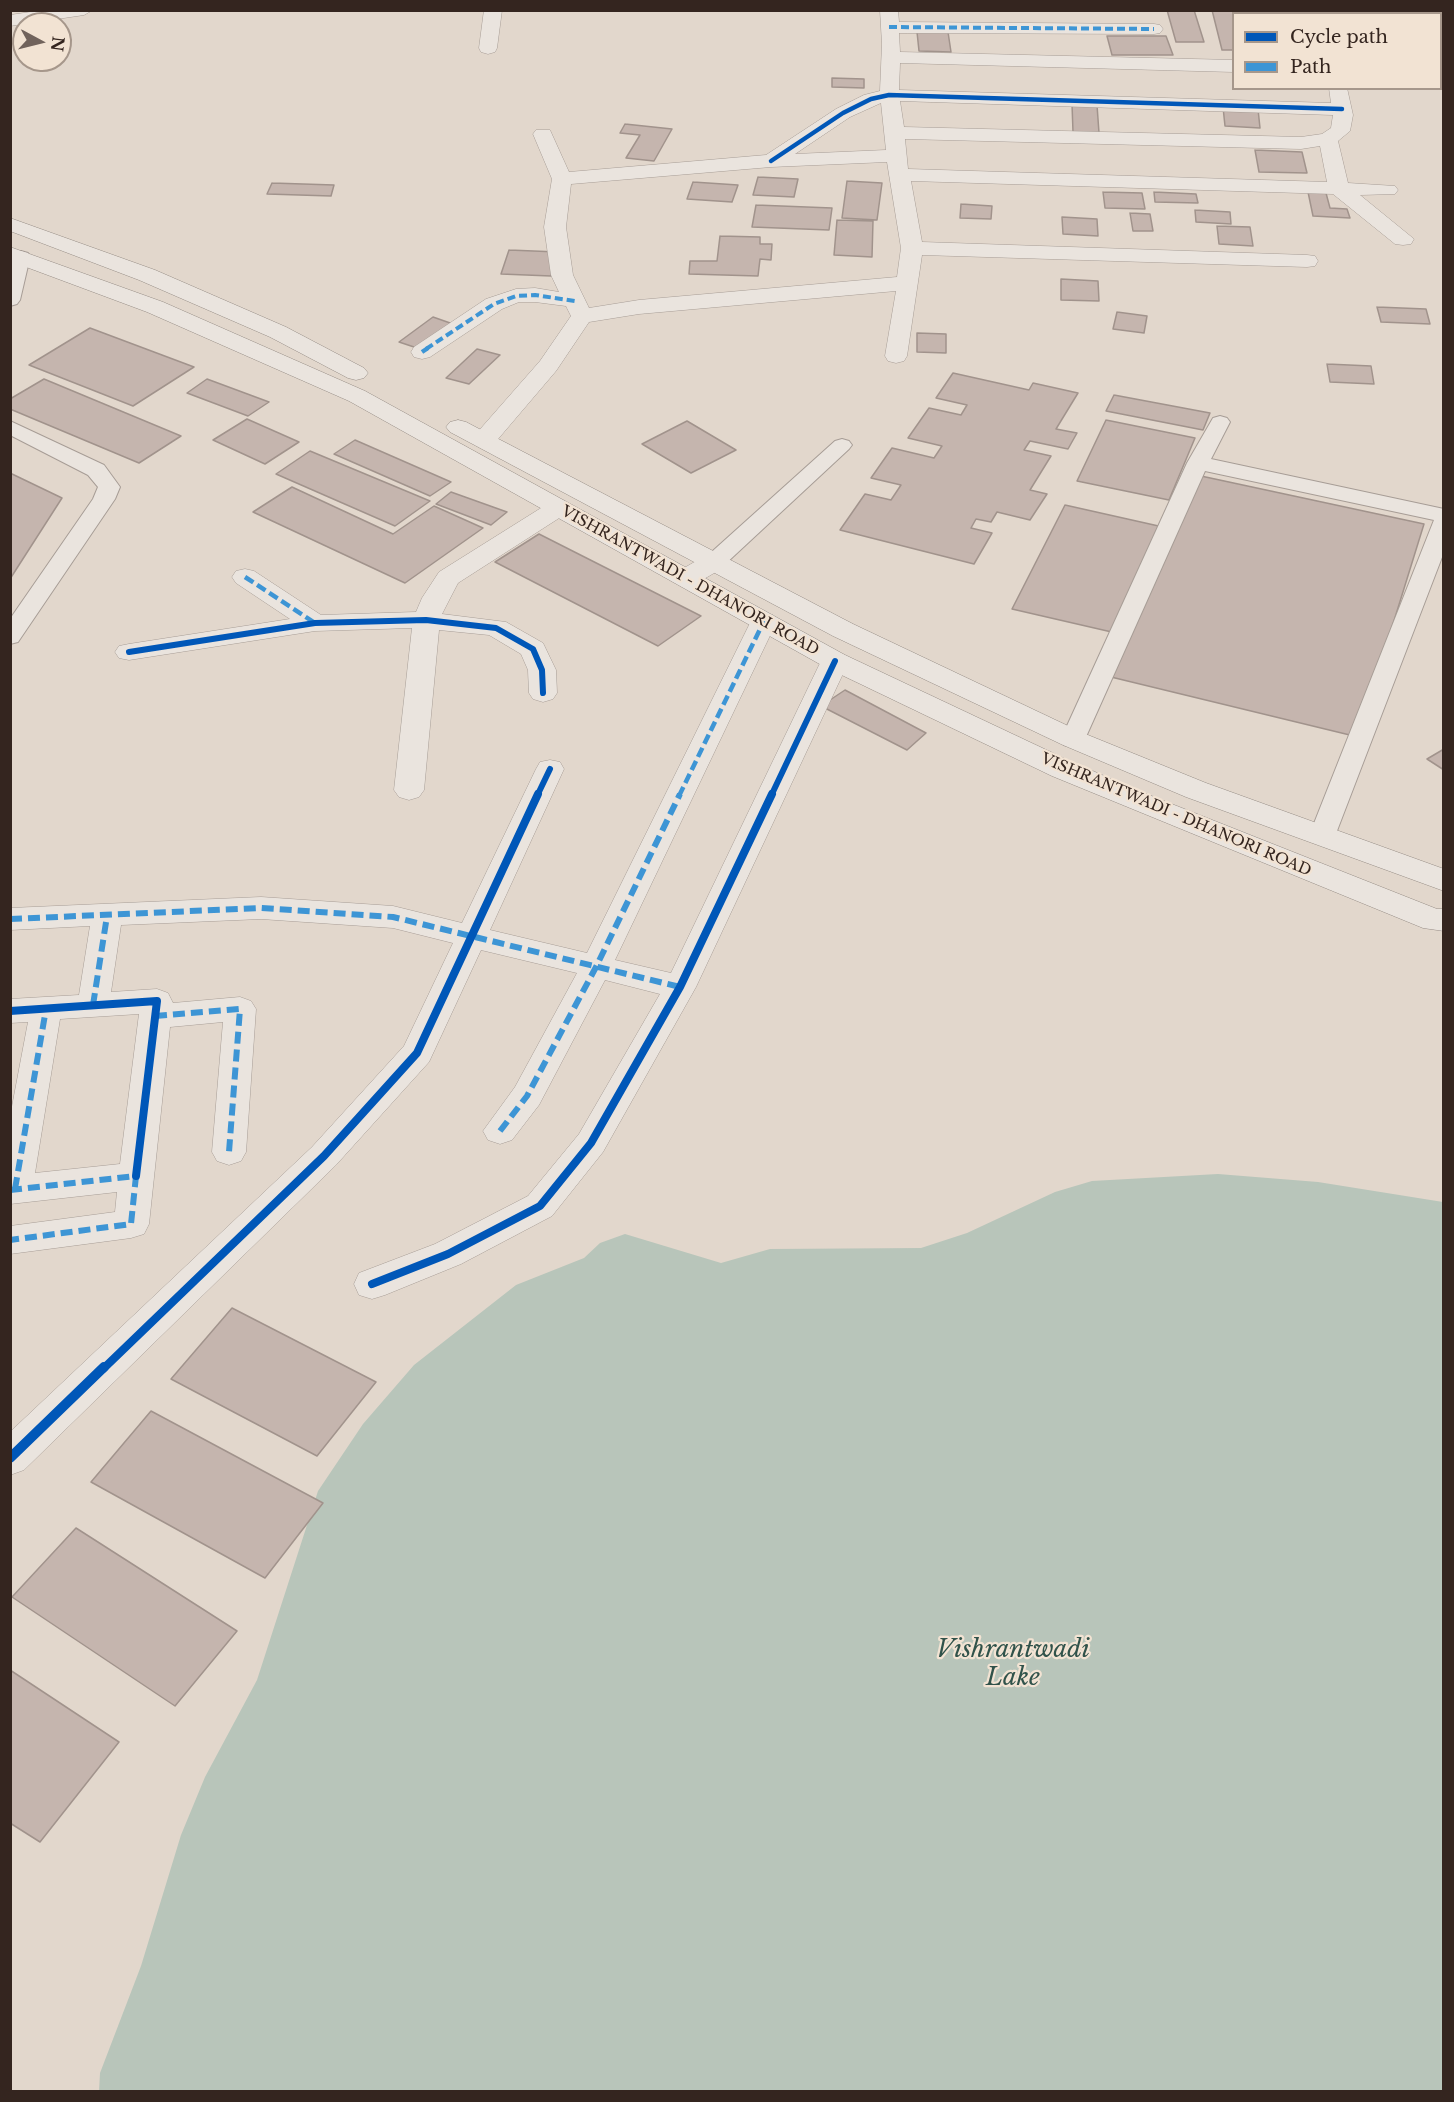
<!DOCTYPE html>
<style>
body{margin:0}
#map{position:relative;width:1454px;height:2102px;overflow:hidden;background:#e2d7cc;font-family:"Libre Baskerville",serif}
canvas{display:block}
.frame{position:absolute;inset:0;border:12px solid #34251f;pointer-events:none}
.legend{position:absolute;left:1232px;top:12px;width:210px;height:78px;box-sizing:border-box;background:#f2e3d3;border:2px solid #a6978b;margin:0;padding:8px 10px;list-style:none;font-size:18px;color:#34251f}
.legend li{display:flex;align-items:center;gap:12px;height:30px}
.legend b{width:30px;border:2px solid #a6978b}
.north{position:absolute;left:12px;top:12px;width:60px;height:60px;box-sizing:border-box;background:#f2e3d3;border:2px solid #a6978b;border-radius:50%;rotate:97deg;font-size:16px;font-weight:700;line-height:24px;text-align:center;color:#34251f}
.north::after{content:'';display:block;margin:auto;width:21px;height:27px;background:#71635c;clip-path:polygon(50% 0,100% 100%,50% 72%,0 100%)}
</style>
<div id="map">
<canvas width="1454" height="2102"></canvas>
<div class="frame"></div>
<ul class="legend">
<li><b style="height:8px;background:#0057b8"></b>Cycle path</li>
<li><b style="height:8px;background:#3d95d5"></b>Path</li>
</ul>
<div class="north">N</div>
</div>
<script>
const c = document.querySelector('canvas').getContext('2d');
c.lineJoin = 'round';
function fill(path, color) { c.fillStyle = color; c.fill(path, 'evenodd'); }
const toPath = rows => new Path2D(rows.map(r => 'M' + r).join(''));
function strokePath(path, color, width, dash) { c.strokeStyle = color; c.lineWidth = width; c.lineCap = dash ? 'butt' : 'round'; c.setLineDash(dash || []); c.stroke(path); }
function write(font, color, halo, rows, align = 'center') {
  c.font = font + ' "Libre Baskerville",serif'; c.lineWidth = 4.5; c.setLineDash([]); c.textBaseline = 'middle'; c.strokeStyle = halo; c.fillStyle = color; for (const [text, x, y, turn = 0] of rows) {
    c.save(); c.translate(x, y); c.rotate((+turn || 0) * Math.PI / 180); c.textAlign = isNaN(turn) ? turn : align; if (halo) c.strokeText(text, 0, 0); c.fillText(text, 0, 0); c.restore();
  }
}
const water = toPath([
 [1218,1174,1318,1182,1443,1202,1443,2091,99,2092,100,2073,141,1966,181,1835,205,1777,257,1680,318,1491,363,1424,414,1365,516,1285,584,1258,600,1243,625,1234,721,1263,770,1249,921,1248,967,1233,1055,1192,1092,1181]
]);
const building = toPath([
 [1167,10,1194,10,1204,42,1176,42,1167,10],
 [1212,10,1270,10,1271,14,1234,14,1234,50,1222,50,1212,10],
 [1329,10,1391,10,1393,14,1330,14,1329,10],
 [917,32,948,32,951,52,919,51,917,32],
 [1107,36,1166,36,1173,55,1112,55,1107,36],
 [832,78,864,79,864,88,832,87,832,78],
 [1072,104,1097,105,1099,133,1073,132,1072,104],
 [1223,107,1258,109,1260,128,1225,126,1223,107],
 [625,124,672,129,654,161,626,158,640,135,620,133,625,124],
 [1255,150,1302,152,1307,173,1259,172,1255,150],
 [758,177,798,179,794,197,753,195,758,177],
 [847,181,882,183,877,220,842,218,847,181],
 [693,182,738,185,732,202,687,199,693,182],
 [272,183,334,185,331,196,267,194,272,183],
 [1103,192,1142,193,1145,209,1105,208,1103,192],
 [1154,192,1196,194,1198,203,1155,202,1154,192],
 [1308,192,1326,193,1330,208,1347,209,1350,218,1313,216,1308,192],
 [961,204,992,206,991,219,960,218,961,204],
 [756,205,832,208,829,230,752,227,756,205],
 [1195,210,1230,212,1231,224,1196,222,1195,210],
 [1130,213,1150,214,1153,231,1133,231,1130,213],
 [1062,217,1097,219,1098,236,1063,234,1062,217],
 [837,220,873,221,872,257,834,255,837,220],
 [1217,226,1250,227,1253,246,1219,244,1217,226],
 [720,236,760,237,760,244,772,244,771,260,760,259,758,276,689,274,690,261,717,261,720,236],
 [509,250,558,252,551,276,501,274,509,250],
 [1061,279,1098,281,1099,301,1061,300,1061,279],
 [1377,307,1426,309,1430,324,1381,322,1377,307],
 [1117,312,1147,316,1144,333,1113,329,1117,312],
 [433,317,453,324,420,349,399,342,433,317],
 [90,328,194,367,133,406,29,365,90,328],
 [917,333,946,334,946,353,917,352,917,333],
 [477,349,500,355,469,384,446,378,477,349],
 [1327,364,1371,366,1374,384,1330,382,1327,364],
 [953,373,1029,390,1033,383,1078,393,1056,429,1077,433,1068,449,1030,441,1024,450,1051,456,1030,490,1047,494,1030,520,997,512,991,522,976,519,971,528,992,533,974,564,840,530,865,494,891,500,901,485,871,478,892,448,934,458,942,446,908,438,929,408,961,415,967,405,936,398,953,373],
 [44,379,181,436,139,463,10,409,10,399,44,379],
 [207,379,269,402,248,416,187,393,207,379],
 [1114,395,1210,413,1203,430,1106,411,1114,395],
 [247,419,299,442,265,464,213,440,247,419],
 [1106,420,1195,438,1169,500,1077,481,1106,420],
 [687,421,736,450,691,473,642,444,687,421],
 [355,440,451,482,430,496,334,454,355,440],
 [310,451,430,501,395,526,276,474,310,451],
 [10,473,62,498,10,579,10,473],
 [1201,476,1424,524,1358,737,1111,677,1201,476],
 [292,487,393,534,434,506,483,528,405,583,253,512,292,487],
 [451,492,507,512,491,525,436,504,451,492],
 [1065,505,1163,527,1116,633,1012,609,1065,505],
 [539,534,701,616,658,646,495,562,539,534],
 [845,690,926,733,907,750,821,706,845,690],
 [1444,749,1444,770,1427,759,1444,749],
 [232,1308,376,1382,317,1456,171,1379,232,1308],
 [151,1411,323,1503,265,1578,91,1482,151,1411],
 [76,1528,237,1631,175,1706,12,1597,76,1528],
 [10,1670,119,1742,40,1842,10,1823,10,1670]
]);
const lane = toPath([
 [21,251,28,253,30,257,20,300,17,304,10,306,10,262,14,253,21,251],
 [1220,416,1227,418,1230,422,1211,459,1444,509,1444,552,1335,836,1331,842,1322,845,1313,842,1309,836,1434,520,1205,471,1085,739,1082,745,1073,747,1064,745,1061,739,1187,463,1213,418,1220,416],
 [10,421,104,465,120,487,115,499,18,642,10,644,10,619,93,499,98,487,88,475,10,435,10,421],
 [842,439,849,441,852,445,849,449,722,567,714,569,706,567,703,562,706,557,835,441,842,439]
]);
const street = toPath([
 [44,10,93,10,84,15,10,26,10,15,44,10],
 [484,10,502,10,497,48,495,52,488,54,481,52,479,48,484,10],
 [880,10,898,10,899,22,1154,24,1160,25,1163,29,1160,33,1154,34,899,33,900,52,1234,60,1234,72,900,63,899,90,1331,103,1329,88,1347,88,1353,115,1350,131,1338,141,1348,183,1395,186,1398,190,1395,194,1360,195,1414,239,1411,244,1403,245,1395,244,1333,194,911,181,922,242,1307,255,1315,256,1318,261,1315,266,1307,267,922,255,907,356,904,361,896,363,888,361,885,356,896,291,639,314,589,322,556,371,493,445,484,447,475,445,472,440,475,435,540,361,571,316,566,306,535,302,519,302,502,309,430,357,422,359,414,357,411,352,414,347,486,299,516,289,535,288,559,292,551,275,544,227,552,179,533,134,536,130,550,130,569,172,766,155,836,109,864,95,880,91,882,44,880,10],
 [900,101,1333,115,1331,128,1322,134,1301,137,904,127,900,101],
 [881,103,886,150,795,154,850,117,881,103],
 [905,139,1301,149,1320,146,1327,182,908,169,905,139],
 [887,162,901,248,897,277,639,300,589,308,573,275,566,227,571,184,771,167,887,162],
 [1282,10,1300,10,1302,14,1284,14,1282,10],
 [1395,10,1413,10,1414,14,1396,14,1395,10],
 [558,500,567,503,571,508,567,513,458,583,442,614,506,622,543,643,556,670,557,693,553,699,543,702,533,699,529,693,528,670,521,654,489,635,439,630,424,790,419,797,409,800,399,797,394,790,412,628,315,631,129,660,119,658,115,652,119,646,129,644,290,619,236,583,232,577,236,571,245,569,254,571,321,615,416,612,422,598,439,572,549,503,558,500],
 [714,554,723,556,727,562,723,568,695,584,686,586,677,584,673,578,677,572,705,556,714,554],
 [764,613,773,615,777,621,615,960,671,973,821,661,825,655,835,653,845,655,849,661,696,987,603,1152,552,1216,461,1264,385,1295,372,1299,359,1295,354,1284,359,1273,435,1244,528,1196,579,1134,660,994,605,980,539,1105,512,1140,500,1144,488,1140,483,1131,515,1087,577,973,481,950,429,1062,336,1165,24,1470,10,1475,10,1432,312,1147,404,1046,453,943,393,928,261,919,121,925,111,992,157,989,168,993,173,1003,240,997,251,1001,256,1009,246,1152,241,1161,229,1165,217,1161,212,1152,223,1022,170,1027,149,1224,144,1234,131,1238,10,1254,10,1226,115,1212,117,1192,10,1204,10,1117,28,1022,10,1023,10,999,79,995,90,926,10,930,10,908,261,897,393,906,462,923,536,769,540,762,550,760,560,762,564,769,490,930,587,953,751,621,755,615,764,613],
 [139,1014,120,1164,35,1173,60,1019,139,1014]
]);
const secondary = toPath([
 [10,218,155,270,286,327,364,368,368,373,364,378,356,380,348,378,270,337,139,280,10,231,10,218],
 [10,247,163,302,365,391,845,655,1072,762,1139,791,1437,909,1444,909,1444,931,1423,928,1052,776,825,667,349,401,147,312,10,261,10,247],
 [458,420,466,422,853,624,1083,733,1206,783,1444,869,1444,891,1186,797,1063,745,833,636,450,432,446,427,450,422,458,420]
]);
const quietFar2 = toPath([
 [889,27,1154,29],
 [426,349,494,304,516,296,535,295,575,301]
]);
const quietFar1 = toPath([
 [422,352,428,348],
 [245,577,315,623],
 [679,796,764,621]
]);
const quiet = toPath([
 [10,919,261,908,393,917,680,987],
 [93,1005,107,916],
 [155,1016,240,1009,229,1152],
 [500,1131,527,1096,596,967,680,794],
 [15,1189,46,1009],
 [10,1190,136,1176,131,1224,10,1240]
]);
const cyclewayFar3 = toPath([
 [771,161,843,113,871,99,889,95,1342,109]
]);
const cyclewayFar2 = toPath([
 [129,652,315,623,426,620,496,628,533,649,542,670,543,693],
 [537,796,550,769],
 [771,796,835,661]
]);
const cyclewayFar1 = toPath([
 [10,1011,157,1001,136,1176],
 [372,1284,448,1254,540,1206,591,1143,680,987,772,794],
 [103,1369,324,1156,417,1053,538,794]
]);
const cycleway = toPath([
 [10,1458,104,1367]
]);
const farStreetnames = [
 ["VISHRANTWADI - DHANORI ROAD",690,581,29],
 ["VISHRANTWADI - DHANORI ROAD",1176,815,23]
];
const nearWaternames = [
 ["Vishrantwadi",1013,1650],
 ["Lake",1013,1678]
];
fill(water, '#b8c5ba');
fill(building, '#c5b5ae');
strokePath(building, '#a1938c', 1.5);
strokePath(lane, '#a79d96', 2);
strokePath(street, '#a79d96', 1);
strokePath(secondary, '#968d86', 1);
fill(lane, '#eae4de');
fill(street, '#eae4de');
fill(secondary, '#eae4de');
strokePath(quietFar2, '#3d95d5', 4, [8, 4]);
strokePath(quietFar1, '#3d95d5', 4.5, [10, 4.5]);
strokePath(quiet, '#3d95d5', 6, [12, 6]);
strokePath(cyclewayFar3, '#0057b8', 4.5);
strokePath(cyclewayFar2, '#0057b8', 6);
strokePath(cyclewayFar1, '#0057b8', 8);
strokePath(cycleway, '#0057b8', 10);
write('15px', '#34251f', '#f2e3d3', farStreetnames);
write('italic 24px', '#30524a', '#f2e3d3', nearWaternames);
</script>
